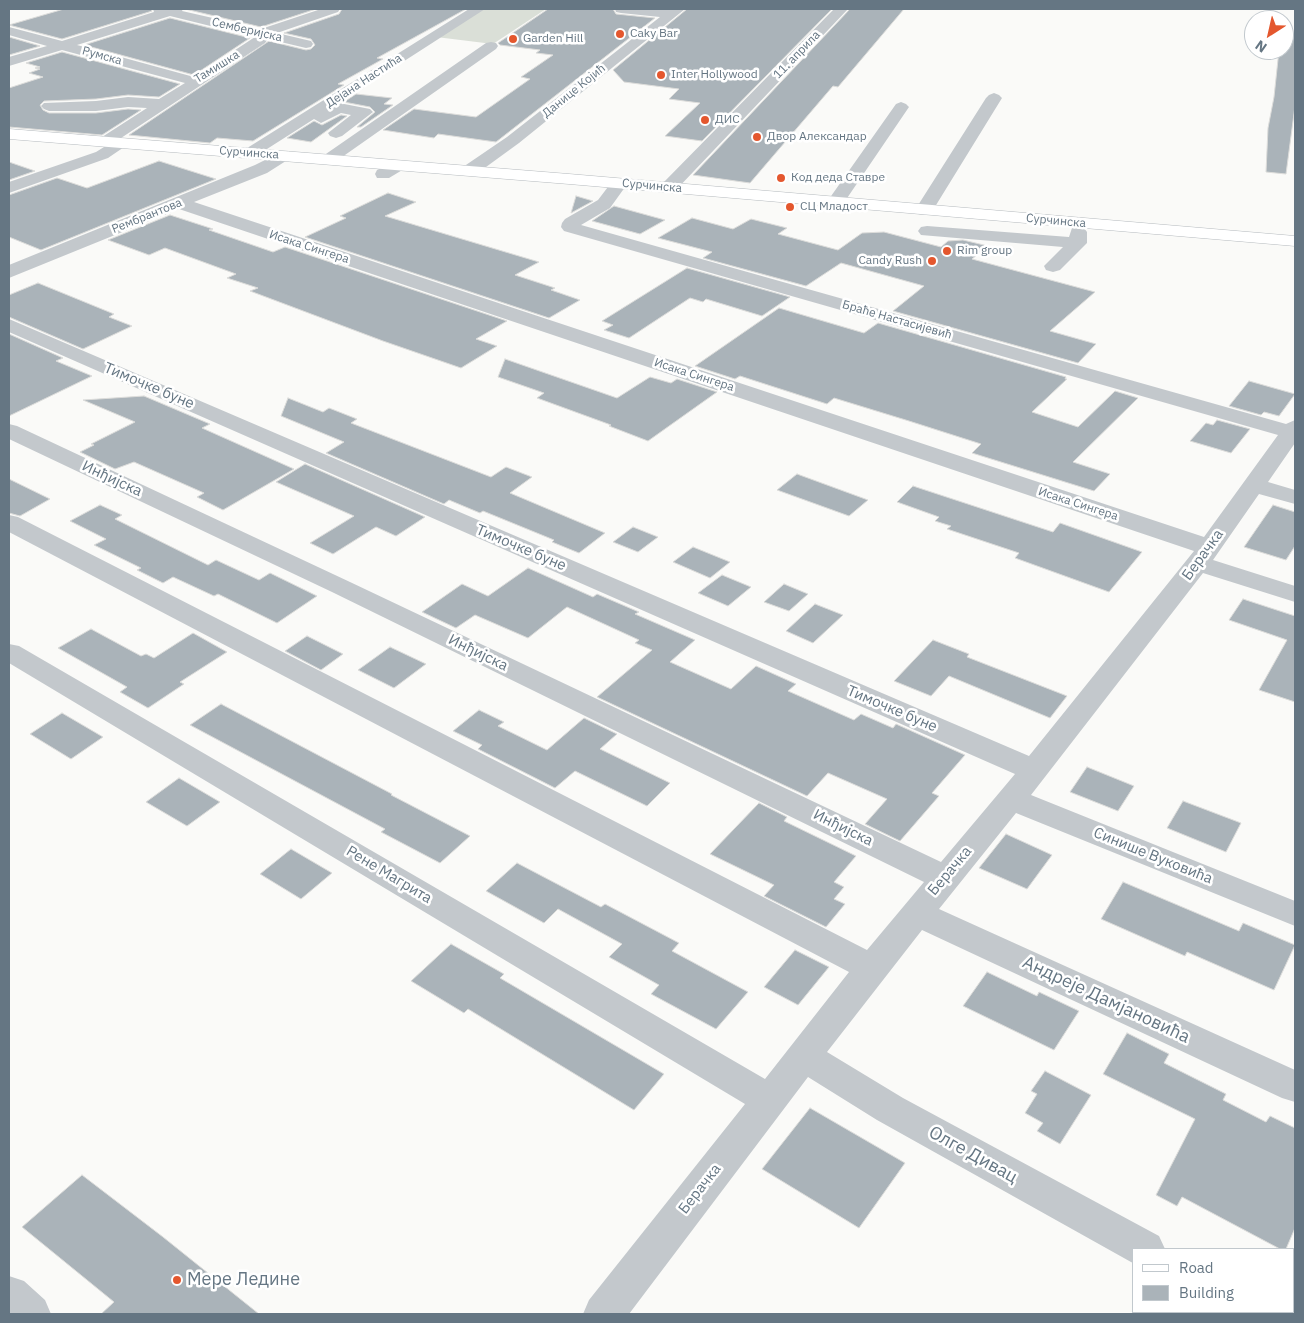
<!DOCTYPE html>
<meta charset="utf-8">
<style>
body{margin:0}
#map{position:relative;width:1304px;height:1323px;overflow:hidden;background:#fafaf8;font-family:"IBM Plex Sans",sans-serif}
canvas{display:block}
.frame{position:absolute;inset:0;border:10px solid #657683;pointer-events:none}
.legend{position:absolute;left:1132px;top:1248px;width:162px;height:65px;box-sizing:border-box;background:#fff;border:1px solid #c1c8cd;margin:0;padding:6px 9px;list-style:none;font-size:15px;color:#657683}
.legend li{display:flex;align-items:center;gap:10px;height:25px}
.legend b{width:25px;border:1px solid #c1c8cd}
.north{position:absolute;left:1244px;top:10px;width:50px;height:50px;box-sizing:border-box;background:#fff;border:1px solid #c1c8cd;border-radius:50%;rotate:215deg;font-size:14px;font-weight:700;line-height:20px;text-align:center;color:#657683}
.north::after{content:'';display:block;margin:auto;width:18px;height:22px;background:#e4572e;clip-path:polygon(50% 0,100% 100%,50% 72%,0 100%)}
</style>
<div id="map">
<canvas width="1304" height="1323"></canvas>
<div class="frame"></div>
<ul class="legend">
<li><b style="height:6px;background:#fff"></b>Road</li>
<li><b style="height:14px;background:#aab3b9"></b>Building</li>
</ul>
<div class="north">N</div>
</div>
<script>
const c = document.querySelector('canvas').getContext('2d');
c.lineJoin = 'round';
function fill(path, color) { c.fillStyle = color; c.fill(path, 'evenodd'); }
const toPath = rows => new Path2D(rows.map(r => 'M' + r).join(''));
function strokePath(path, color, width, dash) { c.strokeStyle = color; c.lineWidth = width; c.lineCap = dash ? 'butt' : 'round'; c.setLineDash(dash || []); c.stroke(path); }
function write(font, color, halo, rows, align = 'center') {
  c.font = font + ' "IBM Plex Sans",sans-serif'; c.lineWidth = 5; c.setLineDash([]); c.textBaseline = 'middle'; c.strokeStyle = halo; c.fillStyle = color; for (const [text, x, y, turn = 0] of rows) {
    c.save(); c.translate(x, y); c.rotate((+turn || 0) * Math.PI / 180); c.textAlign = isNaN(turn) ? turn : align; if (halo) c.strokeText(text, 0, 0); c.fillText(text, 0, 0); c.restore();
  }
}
const green = toPath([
 [482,9,546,9,493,44,436,37]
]);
const building = toPath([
 [64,9,151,9,152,11,62,39,9,25,64,9],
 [185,9,316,9,261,27,185,9],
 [342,9,466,9,377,58,383,59,338,84,344,85,253,141,217,138,210,143,129,135,269,41,306,50,311,49,315,45,311,39,284,33,339,14,342,9],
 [548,9,613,9,616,14,655,18,496,142,438,134,434,138,383,130,414,109,476,117,530,79,521,77,553,55,536,53,540,50,500,45,498,43,548,9],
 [687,9,832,9,702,141,665,136,700,103,669,99,679,89,624,82,613,70,687,9],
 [850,9,904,9,838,87,833,86,750,183,693,175,850,9],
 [170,18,250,38,194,75,84,45,170,18],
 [1284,34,1295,35,1295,106,1286,174,1266,172,1268,128,1274,97,1279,50,1284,50,1284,34],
 [9,37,40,46,9,55,9,37],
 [62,52,180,84,159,97,128,95,96,99,44,101,40,105,43,110,49,113,96,113,128,109,141,110,102,135,9,127,9,88,43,77,29,73,40,69,35,68,40,67,26,63,62,52],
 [356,94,392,98,384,104,393,105,361,127,357,127,375,112,370,107,344,102,356,94],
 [341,115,347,116,311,142,287,138,314,121,322,125,341,115],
 [159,161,216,179,41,250,9,237,9,195,57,178,87,188,159,161],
 [9,162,35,171,9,180,9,162],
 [388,193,416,202,385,216,539,262,515,275,555,288,551,290,580,300,549,318,305,237,346,218,340,216,388,193],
 [576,196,593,201,571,213,576,196],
 [614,206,665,220,640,234,592,221,614,206],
 [170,215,213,229,209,230,273,252,285,247,507,321,476,339,497,346,461,368,383,341,250,291,258,288,227,278,236,274,165,248,149,255,108,240,170,215],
 [692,218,733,229,751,219,787,228,778,234,838,250,862,233,884,232,941,247,948,241,963,240,988,246,972,259,1095,292,1050,331,1096,344,1078,363,893,311,924,286,841,263,806,286,703,258,712,252,658,238,692,218],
 [687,268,790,297,762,316,706,299,703,302,690,298,629,338,604,330,613,325,602,321,687,268],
 [38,283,114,314,109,317,132,326,83,349,9,317,9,295,38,283],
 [779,308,864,333,878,323,1066,377,1065,379,1067,379,1032,412,1078,427,1115,391,1138,398,1073,462,1110,474,1094,491,972,453,981,444,909,421,834,398,827,404,740,376,735,379,695,366,779,308],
 [9,334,63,358,56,361,92,376,9,416,9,334],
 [505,359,617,398,650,377,671,383,677,379,717,392,648,441,609,426,611,425,537,398,544,393,498,377,505,359],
 [1249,381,1295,394,1279,416,1264,412,1261,415,1229,406,1249,381],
 [144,396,210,424,202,428,294,469,223,510,197,497,204,493,134,462,115,469,80,452,94,445,91,444,135,422,83,400,144,396],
 [288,398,323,412,329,408,357,419,351,423,491,477,506,467,532,477,510,493,605,533,579,553,552,542,554,540,483,511,480,513,449,500,444,504,326,453,344,442,281,416,288,398],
 [1217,420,1250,429,1231,453,1190,441,1206,423,1213,425,1217,420],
 [305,464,425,517,396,536,376,527,333,554,310,543,354,516,276,482,305,464],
 [797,474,868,500,849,516,777,490,797,474],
 [9,479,50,499,20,516,9,513,9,479],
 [913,486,1053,532,1060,523,1142,552,1109,592,1015,558,1019,553,947,529,951,526,935,521,939,517,897,502,913,486],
 [100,505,122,515,115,519,208,565,216,560,259,580,270,573,317,596,277,623,218,594,214,596,173,577,163,583,137,570,141,568,94,545,106,539,70,521,100,505],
 [1273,505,1295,512,1295,546,1286,560,1244,547,1273,505],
 [633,527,658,537,638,552,613,542,633,527],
 [693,547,730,562,710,578,673,562,693,547],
 [528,568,593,597,597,594,639,612,635,614,695,640,670,662,731,689,756,666,796,684,788,691,854,720,861,714,893,728,896,724,965,755,932,793,939,796,900,841,865,824,887,799,828,773,807,796,597,697,652,650,635,643,639,640,567,607,528,638,475,615,456,628,422,612,462,584,488,596,528,568],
 [722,575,751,587,728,606,698,593,722,575],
 [784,584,808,594,789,611,764,602,784,584],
 [1243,599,1295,616,1295,702,1259,690,1287,640,1229,620,1243,599],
 [815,604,843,615,813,643,786,631,815,604],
 [91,629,141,656,146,654,154,658,193,633,227,652,180,682,184,684,148,708,120,692,127,687,58,648,91,629],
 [307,636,343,654,321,670,285,651,307,636],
 [933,640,969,654,967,657,1067,696,1050,718,949,676,931,696,894,681,933,640],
 [390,647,426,664,394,688,358,670,390,647],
 [221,704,392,794,391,795,470,836,440,863,381,832,385,829,190,725,221,704],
 [479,710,504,722,498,726,547,750,584,718,617,734,600,749,670,783,647,806,575,771,555,788,478,749,482,745,453,731,479,710],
 [62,713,103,737,71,759,30,734,62,713],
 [1087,767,1134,786,1118,811,1070,792,1087,767],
 [179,778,220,802,187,826,146,802,179,778],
 [1183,801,1241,823,1226,852,1167,828,1183,801],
 [759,803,787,817,784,821,856,856,834,882,844,887,834,899,845,904,826,927,764,896,774,885,710,854,759,803],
 [1006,834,1052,855,1027,889,979,868,1006,834],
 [291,849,332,873,301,899,260,874,291,849],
 [517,863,601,907,605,904,679,943,672,951,748,992,716,1029,651,994,659,985,609,957,622,944,558,909,544,923,486,891,517,863],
 [1123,882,1239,931,1243,923,1295,945,1274,990,1187,952,1185,956,1101,919,1123,882],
 [451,944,504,974,500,978,664,1074,634,1110,468,1009,464,1013,411,981,451,944],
 [795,950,829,967,798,1005,764,987,795,950],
 [987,972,1037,996,1039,992,1079,1011,1054,1050,963,1006,987,972],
 [1127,1033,1169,1054,1164,1063,1226,1094,1223,1100,1266,1122,1270,1116,1295,1128,1295,1228,1286,1249,1280,1249,1182,1197,1177,1206,1156,1195,1195,1119,1103,1074,1127,1033],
 [1045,1071,1091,1095,1060,1144,1037,1131,1043,1123,1025,1113,1037,1094,1031,1091,1045,1071],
 [810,1108,905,1163,859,1228,762,1169,810,1108],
 [82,1175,163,1237,259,1314,101,1314,114,1302,22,1227,82,1175]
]);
const minor = toPath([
 [153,9,183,9,182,11,261,29,321,9,340,9,338,12,277,33,311,41,313,44,311,47,306,48,268,39,265,43,121,138,128,140,130,143,108,158,9,193,9,182,96,152,104,147,99,145,97,142,99,139,147,108,128,107,96,111,49,111,44,109,41,106,44,103,96,101,128,97,159,99,185,83,62,50,9,66,9,57,47,46,9,35,9,27,62,41,154,12,153,9],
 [170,16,255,37,194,77,77,45,170,16],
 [469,9,485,9,339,103,370,109,373,112,342,136,336,138,330,136,328,133,351,115,341,113,321,123,314,119,256,156,250,158,244,156,242,153,244,150,469,9],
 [615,9,685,9,519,143,475,175,463,175,461,171,463,167,507,137,660,17,621,13,616,12,615,9],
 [834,9,848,9,675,191,663,191,660,187,663,183,834,9],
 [491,42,496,43,498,46,496,49,335,162,323,162,321,159,323,156,486,43,491,42],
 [994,93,999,95,1002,98,933,210,930,214,924,215,918,214,915,210,986,98,989,95,994,93],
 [901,102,906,104,909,107,841,207,835,208,829,207,826,203,829,199,896,104,901,102],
 [283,151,289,153,291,156,289,159,267,173,194,202,1204,537,1278,435,564,231,561,227,562,223,565,219,598,200,614,179,626,179,628,183,610,208,581,225,1286,424,1295,420,1295,443,1268,482,1295,490,1295,504,1259,494,1213,560,1295,586,1295,602,1203,573,1031,795,1295,901,1295,926,1016,813,939,909,1295,1070,1295,1102,1282,1098,922,930,827,1052,903,1098,1159,1236,1165,1249,1133,1249,1133,1263,1131,1262,877,1120,808,1077,629,1314,583,1314,589,1300,745,1104,9,663,9,644,19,646,765,1079,849,972,9,532,9,515,18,517,867,950,924,882,332,592,9,439,9,424,17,426,350,582,941,862,1015,774,9,332,9,319,1029,756,1194,551,179,209,9,278,9,265,255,165,283,151],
 [398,160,404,161,406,165,404,169,389,178,377,178,375,174,377,170,398,160],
 [927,226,1069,237,1072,228,1078,227,1084,228,1087,232,1087,243,1060,270,1053,272,1046,270,1044,266,1063,247,921,235,918,231,921,227,927,226],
 [9,1276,24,1281,45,1300,51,1314,9,1314,9,1276],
 [1239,1312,1284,1312,1285,1314,1240,1314,1239,1312]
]);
const major = toPath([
 [9,129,569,174,1295,236,1295,246,569,184,9,139,9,129]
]);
const markers = [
 [620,34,5,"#e4572e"],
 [513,39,5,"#e4572e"],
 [661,75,5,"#e4572e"],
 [705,120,5,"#e4572e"],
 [757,137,5,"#e4572e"],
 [781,178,5,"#e4572e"],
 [790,207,5,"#e4572e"],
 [947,251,5,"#e4572e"],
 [932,261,5,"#e4572e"],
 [177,1280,5,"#e4572e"]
];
const farStreetnames = [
 ["Семберијска",247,30,13],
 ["11. априла",797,55,-46],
 ["Румска",102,56,15],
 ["Тамишка",217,67,-32],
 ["Дејана Настића",364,81,-33],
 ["Данице Којић",574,91,-39],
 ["Сурчинска",249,153,4],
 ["Сурчинска",652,186,5],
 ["Рембрантова",147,216,-22],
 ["Сурчинска",1056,221,5],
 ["Исака Сингера",309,247,18],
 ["Браће Настасијевић",897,320,16],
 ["Исака Сингера",694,375,18],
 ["Исака Сингера",1078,504,18]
];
const farPoinames = [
 ["Caky Bar",630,34],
 ["Garden Hill",523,39],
 ["Inter Hollywood",671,75],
 ["ДИС",715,120],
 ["Двор Александар",767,137],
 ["Код деда Ставре",791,178],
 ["СЦ Младост",800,207],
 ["Rim group",957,251],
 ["Candy Rush",922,261,"right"]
];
const streetNames = [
 ["Тимочке буне",149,386,23],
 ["Инђијска",112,479,25],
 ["Тимочке буне",521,548,23],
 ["Берачка",1203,555,-54],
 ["Инђијска",478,653,26],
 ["Тимочке буне",892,709,23],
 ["Инђијска",843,828,26],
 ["Синише Вуковића",1153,856,22],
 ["Берачка",950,871,-50],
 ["Рене Магрита",389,875,31],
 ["Берачка",700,1189,-52]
];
const nearStreetnames = [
 ["Андреје Дамјановића",1106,1000,25],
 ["Олге Дивац",973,1155,29]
];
const nearPoinames = [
 ["Мере Ледине",187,1280]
];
fill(green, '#dadfd7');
fill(building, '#aab3b9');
strokePath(building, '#dcdcda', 1);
strokePath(major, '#b5babe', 1);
fill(minor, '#c3c8cc');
fill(major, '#fff');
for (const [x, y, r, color] of markers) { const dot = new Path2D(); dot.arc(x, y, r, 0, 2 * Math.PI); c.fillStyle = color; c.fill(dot); strokePath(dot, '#fff', 2); }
write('12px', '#657683', '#fff', farStreetnames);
write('12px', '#657683', '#fff', farPoinames, 'left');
write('15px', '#657683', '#fff', streetNames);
write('18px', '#657683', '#fff', nearStreetnames);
write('18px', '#657683', '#fff', nearPoinames, 'left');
</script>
